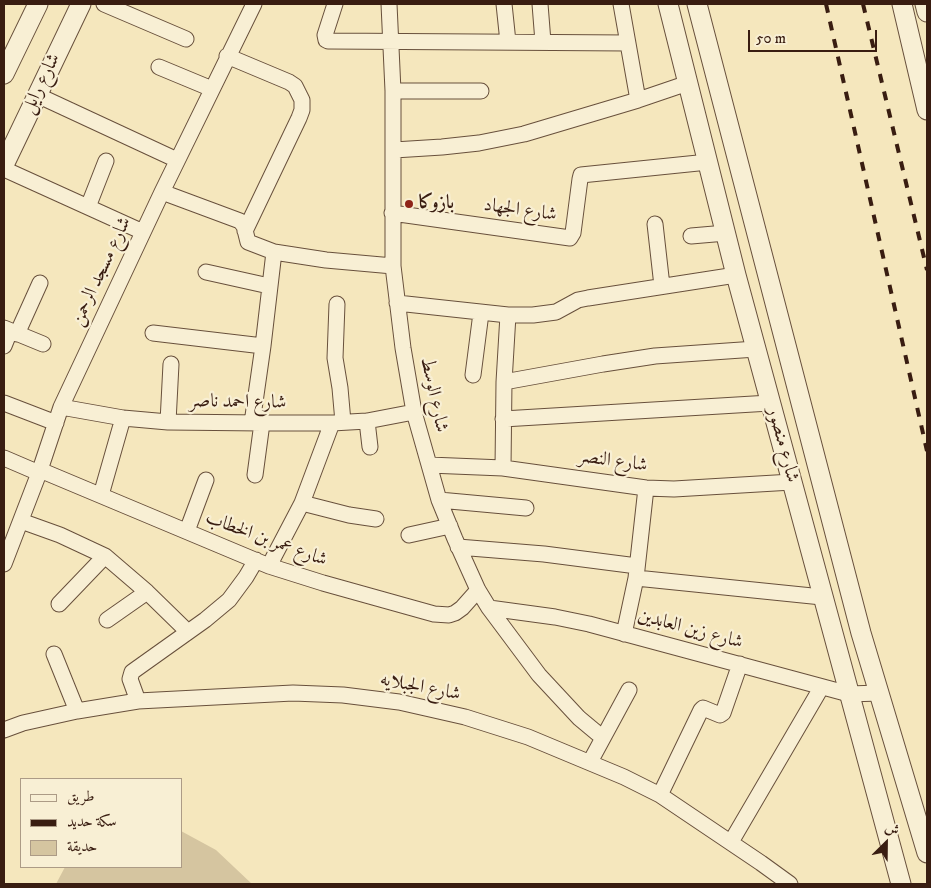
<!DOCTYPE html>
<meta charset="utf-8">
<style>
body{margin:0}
#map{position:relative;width:931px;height:888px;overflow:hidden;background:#f5e7bd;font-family:"IM FELL DW Pica",Amiri,serif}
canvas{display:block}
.frame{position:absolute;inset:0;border:5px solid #391d11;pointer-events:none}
.legend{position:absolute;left:20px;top:778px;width:162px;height:90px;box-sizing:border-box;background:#f8efd4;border:1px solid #ac9b86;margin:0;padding:6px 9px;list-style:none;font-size:15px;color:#391d11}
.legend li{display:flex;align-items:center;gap:10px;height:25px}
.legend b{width:25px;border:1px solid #ac9b86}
.north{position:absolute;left:861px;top:818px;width:50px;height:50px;-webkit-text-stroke:4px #f8efd4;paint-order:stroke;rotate:23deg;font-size:14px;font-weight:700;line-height:20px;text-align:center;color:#391d11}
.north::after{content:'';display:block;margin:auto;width:18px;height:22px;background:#391d11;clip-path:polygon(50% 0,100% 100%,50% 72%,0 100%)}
.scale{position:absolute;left:748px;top:30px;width:129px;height:22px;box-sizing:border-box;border:2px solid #391d11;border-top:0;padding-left:6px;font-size:15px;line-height:18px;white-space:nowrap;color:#391d11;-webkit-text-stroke:4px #f8efd4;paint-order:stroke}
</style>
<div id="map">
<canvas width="931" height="888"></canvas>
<div class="frame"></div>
<ul class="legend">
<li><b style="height:6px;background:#f8efd4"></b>طريق</li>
<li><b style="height:6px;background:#391d11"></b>سكة حديد</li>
<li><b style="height:14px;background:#d5c5a0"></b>حديقة</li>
</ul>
<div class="north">ش</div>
<div class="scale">50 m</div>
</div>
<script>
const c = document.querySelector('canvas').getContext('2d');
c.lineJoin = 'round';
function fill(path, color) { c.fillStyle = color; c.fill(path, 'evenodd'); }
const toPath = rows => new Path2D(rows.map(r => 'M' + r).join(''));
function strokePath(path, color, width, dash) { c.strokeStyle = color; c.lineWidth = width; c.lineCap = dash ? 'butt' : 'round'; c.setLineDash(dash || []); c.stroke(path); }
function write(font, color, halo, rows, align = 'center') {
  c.font = font + ' "IM FELL DW Pica",Amiri,serif'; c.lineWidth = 4.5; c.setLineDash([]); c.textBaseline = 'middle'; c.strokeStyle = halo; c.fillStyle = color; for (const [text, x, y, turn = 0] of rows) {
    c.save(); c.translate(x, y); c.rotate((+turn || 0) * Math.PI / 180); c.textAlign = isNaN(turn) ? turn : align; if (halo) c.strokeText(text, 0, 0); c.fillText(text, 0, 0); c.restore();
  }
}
const green = toPath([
 [181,831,216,850,252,884,56,884,65,867,181,867]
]);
const minor = toPath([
 [104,4,186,39],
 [335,4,325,35,326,40,328,41,628,43],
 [389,4,393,91,393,266,403,348,414,412,439,500,455,539,478,590,489,608,539,675,579,718,603,738],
 [504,4,508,42],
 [540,4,543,42],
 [621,4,638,100],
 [227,56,289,82,295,86,302,100,302,110,299,118,245,231],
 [159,67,212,89],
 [393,91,481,91],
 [37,95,177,160],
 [394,150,442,147,479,143,524,134,638,100,688,83],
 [4,169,143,232],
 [162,192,240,221,244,226,248,242,274,252,326,260,393,266],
 [88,207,106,161],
 [392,213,570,238,573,233,580,179,581,175,708,162],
 [655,224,662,286],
 [691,236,726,233],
 [206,272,269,286],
 [397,303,508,315,533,315,556,312,578,300,588,298,736,275],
 [337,304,335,358,340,388,343,422],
 [4,328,43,344],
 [153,333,263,346],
 [17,334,40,283],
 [4,346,10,331],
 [473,375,481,313],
 [504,382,603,364,655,356,756,349],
 [4,403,56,423],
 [61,407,123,418,168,422,262,423,332,423,367,421,414,412],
 [503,419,770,403],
 [367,421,370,447],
 [168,422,171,364],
 [252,423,263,346,274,252],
 [4,458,39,473],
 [429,465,503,468,646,488,674,489,792,482],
 [503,468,504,382,508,315],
 [40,470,269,566,323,583,434,614,449,615,455,613,462,608,478,590],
 [255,475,262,423],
 [101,495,123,418],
 [439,500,526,508],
 [302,503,349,515,376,519],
 [21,521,60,535,105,556,147,592,188,632],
 [187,531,206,480],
 [409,535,450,526],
 [458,547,544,554,637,566],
 [4,564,39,473,61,407,162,192,254,4],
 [269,566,302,503,332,423],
 [636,578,822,597],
 [59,604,105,556],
 [489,608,555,617,589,624,849,694,879,693],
 [107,620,147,592],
 [624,634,636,578,646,488],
 [54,654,77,711],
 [138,701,130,679,132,672,205,620,229,600,246,577,256,560],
 [4,730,23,723,77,711,138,701,293,693,343,695,399,702,465,717,528,737,624,777,660,795,761,863,790,884],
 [590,762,629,690],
 [660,795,701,710,703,708,720,715,723,713,740,664],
 [731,842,821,688]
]);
const tertiary = toPath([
 [668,4,736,275,901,884],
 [697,4,861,633,927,853],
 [902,4,927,110],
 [925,4,927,12],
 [4,74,38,4],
 [4,165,81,4]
]);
const rail = toPath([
 [826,4,927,451],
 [863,4,927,270]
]);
const markers = [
 [409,204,5,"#8f2418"]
];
const streetNames = [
 ["شارع رايل",42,84,-64],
 ["شارع الجهاد",520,211,8],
 ["شارع مسجد الرحمن",102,272,-65],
 ["شارع الوسط",433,395,78],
 ["شارع احمد ناصر",238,403,1],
 ["شارع منصور",782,445,75],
 ["شارع النصر",613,462,8],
 ["شارع عمر بن الخطاب",266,540,20],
 ["شارع زين العابدين",690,630,15],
 ["شارع الجبلايه",420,688,11]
];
const poiNames = [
 ["بازوكا",419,204]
];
fill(green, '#d5c5a0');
strokePath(minor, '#68503c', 17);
strokePath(tertiary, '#68503c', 21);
strokePath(minor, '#f8efd4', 15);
strokePath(tertiary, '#f8efd4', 19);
strokePath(rail, '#391d11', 4, [9, 9]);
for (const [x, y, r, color] of markers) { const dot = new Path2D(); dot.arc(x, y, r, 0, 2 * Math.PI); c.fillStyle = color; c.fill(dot); strokePath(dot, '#f8efd4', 2); }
write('19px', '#391d11', '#f8efd4', streetNames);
write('bold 19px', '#391d11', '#f8efd4', poiNames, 'left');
</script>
